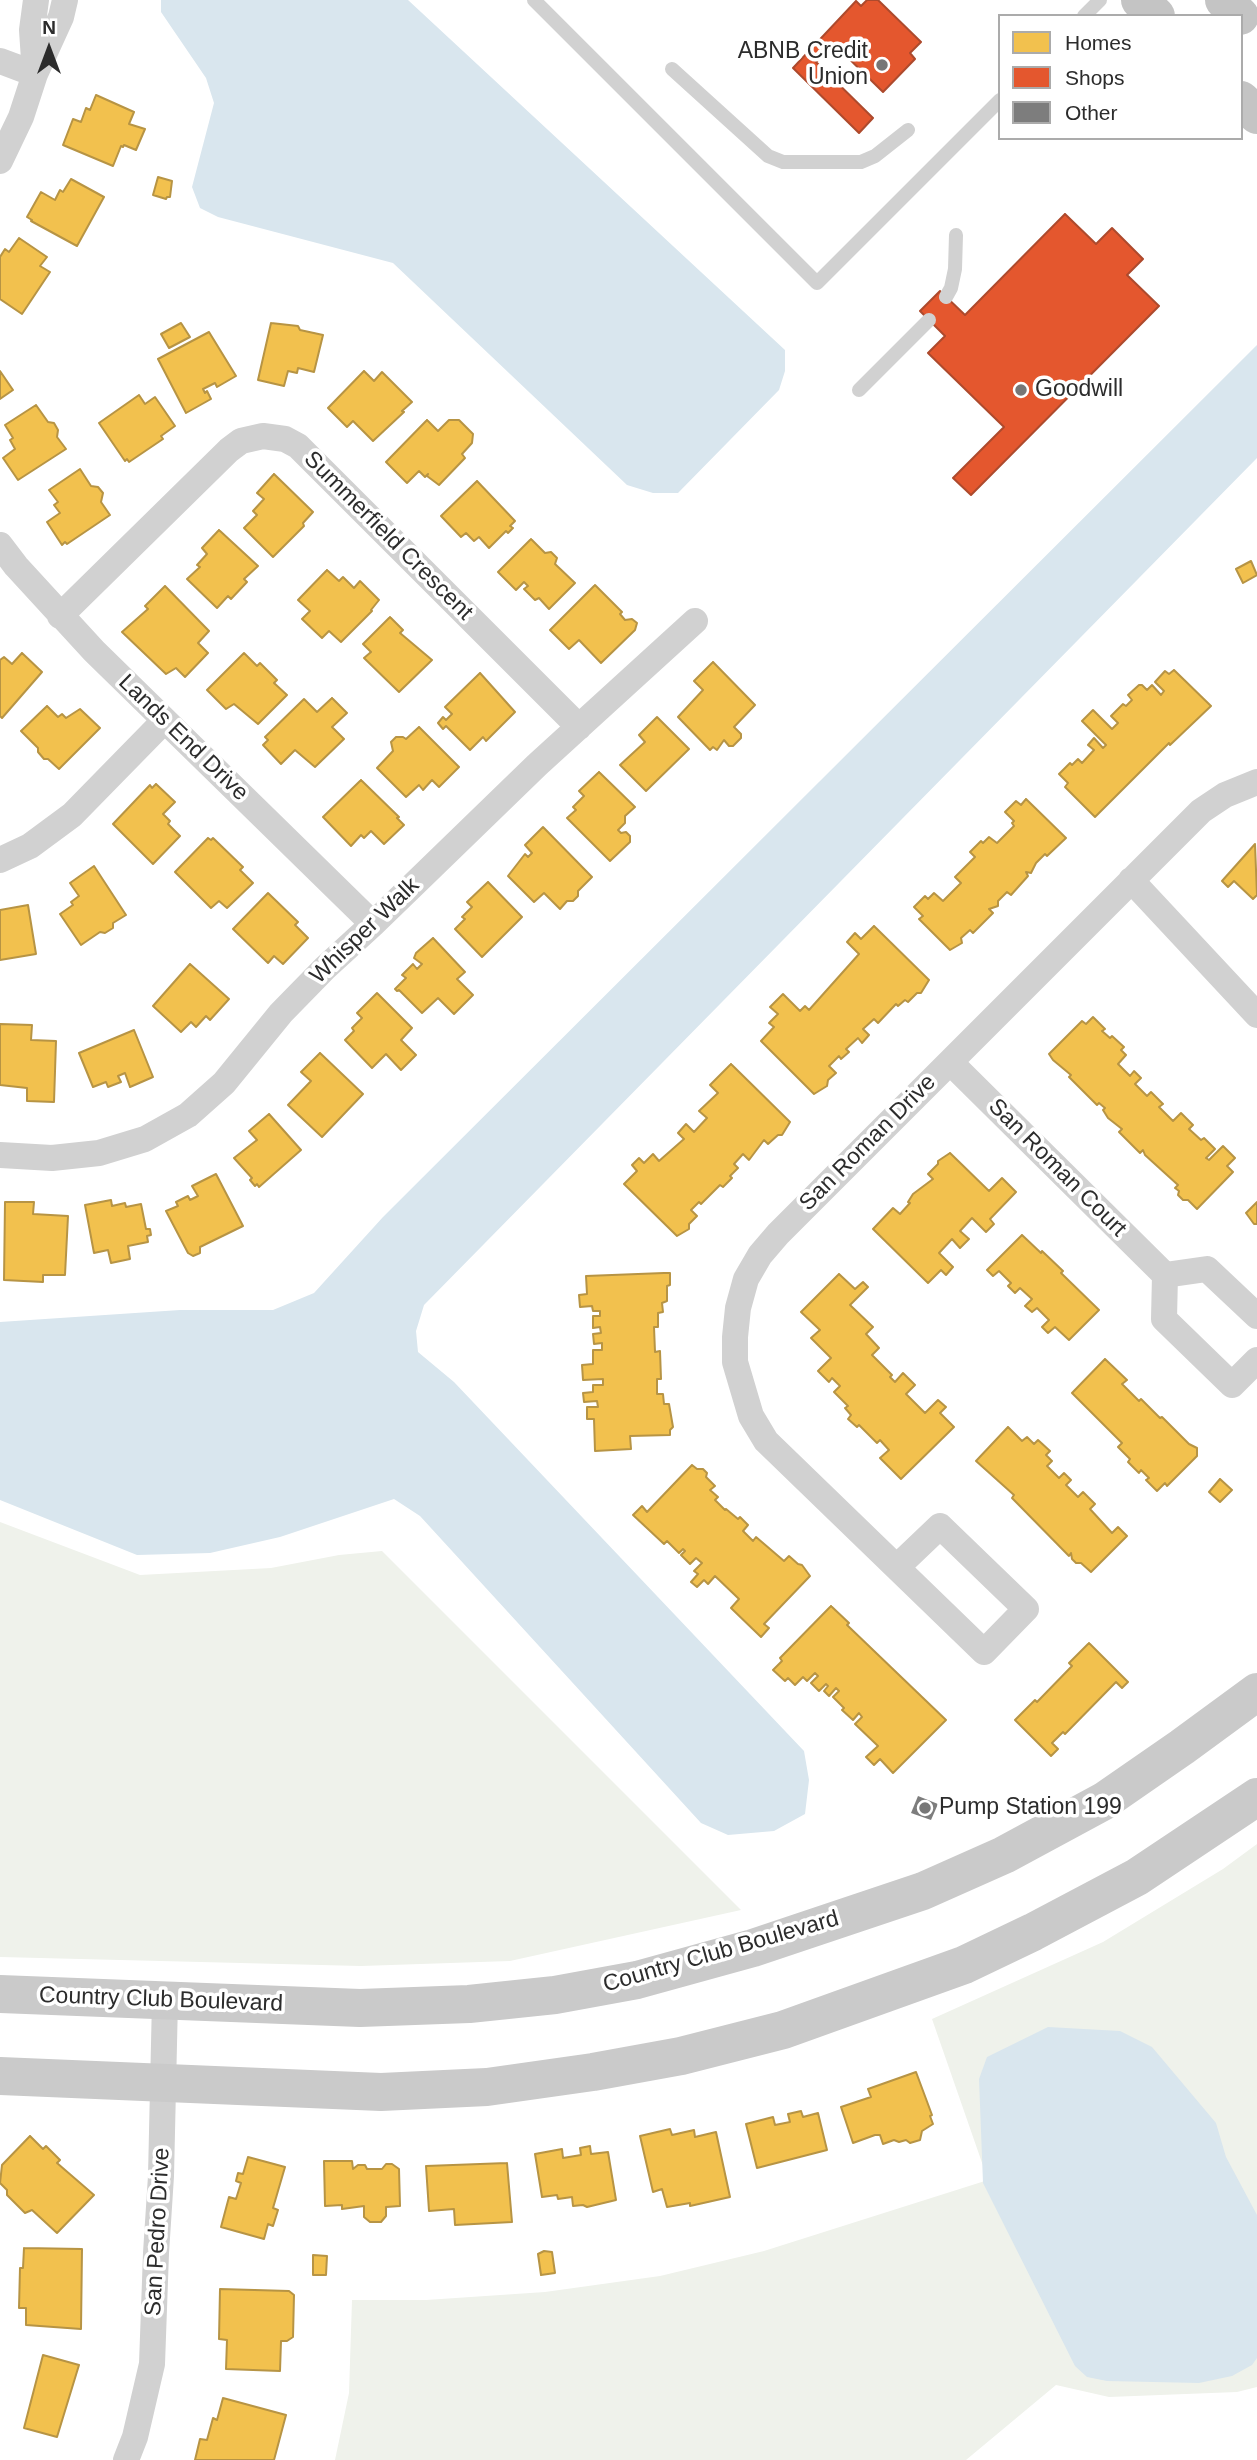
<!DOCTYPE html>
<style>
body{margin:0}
#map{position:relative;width:1257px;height:2460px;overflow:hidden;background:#fff;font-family:Arial,sans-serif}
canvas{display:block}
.legend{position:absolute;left:998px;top:14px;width:245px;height:126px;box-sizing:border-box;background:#fff;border:2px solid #ababab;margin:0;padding:9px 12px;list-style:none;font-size:21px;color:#2c2c2c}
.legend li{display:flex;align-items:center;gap:14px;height:35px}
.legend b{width:35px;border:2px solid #ababab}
.north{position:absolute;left:14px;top:14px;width:70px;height:70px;-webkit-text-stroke:5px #fff;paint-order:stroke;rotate:0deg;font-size:19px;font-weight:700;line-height:28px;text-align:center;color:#2c2c2c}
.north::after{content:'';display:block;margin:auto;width:24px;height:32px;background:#2c2c2c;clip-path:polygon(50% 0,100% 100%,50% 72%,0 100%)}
</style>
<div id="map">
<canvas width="1257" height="2460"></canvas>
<ul class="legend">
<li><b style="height:19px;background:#f2c14e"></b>Homes</li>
<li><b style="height:19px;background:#e4572e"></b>Shops</li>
<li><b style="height:19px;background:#7d7d7d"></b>Other</li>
</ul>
<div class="north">N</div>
</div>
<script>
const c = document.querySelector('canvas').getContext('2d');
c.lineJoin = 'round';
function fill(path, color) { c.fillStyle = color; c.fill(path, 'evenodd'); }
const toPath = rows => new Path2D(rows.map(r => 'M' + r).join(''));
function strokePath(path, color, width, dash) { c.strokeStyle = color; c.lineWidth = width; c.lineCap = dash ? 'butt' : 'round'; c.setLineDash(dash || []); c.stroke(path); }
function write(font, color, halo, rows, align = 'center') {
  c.font = font + ' Arial,sans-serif'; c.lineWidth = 7; c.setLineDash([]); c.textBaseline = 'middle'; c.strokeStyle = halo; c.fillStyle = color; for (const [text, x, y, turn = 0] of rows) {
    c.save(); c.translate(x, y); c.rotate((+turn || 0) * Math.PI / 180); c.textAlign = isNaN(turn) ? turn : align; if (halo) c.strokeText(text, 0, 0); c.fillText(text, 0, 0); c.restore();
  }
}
const green = toPath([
 [0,1522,140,1575,271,1568,339,1555,382,1551,741,1910,510,1961,361,1966,0,1957],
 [1257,1844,1257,2387,1237,2392,1109,2397,1056,2385,966,2460,335,2460,349,2393,352,2300,426,2300,545,2292,660,2276,764,2251,988,2180,932,2019,1103,1942,1223,1869]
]);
const water = toPath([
 [161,0,408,0,785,350,785,371,779,390,678,493,653,493,627,485,393,263,218,217,200,208,192,187,214,103,206,78,161,12],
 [1257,345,1257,458,424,1305,416,1331,418,1352,454,1382,804,1751,809,1780,805,1814,774,1831,728,1835,701,1823,420,1516,394,1499,280,1537,210,1553,137,1555,0,1500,0,1322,180,1310,273,1310,314,1293,383,1217],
 [1048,2027,1120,2031,1152,2047,1216,2123,1226,2157,1257,2215,1257,2358,1252,2365,1232,2376,1199,2383,1107,2381,1087,2377,1075,2366,983,2183,979,2079,987,2057]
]);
const homes = toPath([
 [96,95,134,112,129,124,145,129,136,150,124,145,123,147,121,146,113,166,63,145,73,119,81,122,86,108,90,110,96,95],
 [158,177,172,181,170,197,167,197,166,199,153,195,158,177],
 [71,179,104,197,77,246,31,221,32,220,27,217,41,192,55,200,60,190,63,192,71,179],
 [19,238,47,257,40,266,50,272,22,314,0,299,0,257,5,249,9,252,19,238],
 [181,323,190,337,169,348,161,334,181,323],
 [271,323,298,326,300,330,323,335,314,372,298,368,297,373,288,371,284,386,258,380,271,323],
 [209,332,236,376,217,387,215,383,203,389,205,393,207,391,211,399,186,413,158,359,209,332],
 [0,371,13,390,0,399,0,371],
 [364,371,374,381,382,372,412,402,402,411,404,412,373,441,353,421,347,427,328,408,364,371],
 [139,395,145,404,155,397,175,426,161,436,163,439,129,462,127,459,125,461,99,423,139,395],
 [36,405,48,422,54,423,58,430,57,437,66,449,18,480,3,458,15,449,10,440,13,438,5,425,36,405],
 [427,420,438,431,449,420,459,420,473,434,472,443,462,454,465,458,439,485,427,476,428,474,425,477,419,471,407,483,386,462,427,420],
 [80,469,91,486,98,487,103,493,101,502,110,515,67,544,65,542,62,545,47,522,60,513,54,505,58,502,49,490,80,469],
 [274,474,313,512,303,523,304,526,273,557,244,528,257,515,253,511,264,499,257,493,274,474],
 [477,481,515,521,510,526,513,528,508,533,506,531,489,548,479,537,474,541,466,533,461,537,441,516,477,481],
 [219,530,258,566,244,579,247,582,231,599,228,596,217,608,187,579,200,567,197,565,207,554,202,548,219,530],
 [531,539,545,553,551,552,557,558,555,564,575,583,549,609,539,598,535,600,524,589,528,586,524,582,516,590,498,572,531,539],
 [1251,561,1257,575,1243,583,1236,569,1251,561],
 [327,570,339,581,343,577,354,588,360,581,379,600,371,610,372,611,341,642,329,631,322,638,302,619,310,611,298,600,327,570],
 [595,585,622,612,620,614,625,620,632,619,637,623,635,630,601,663,579,640,569,649,550,630,595,585],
 [165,586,209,631,198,643,208,653,185,677,176,668,166,674,122,632,148,609,145,606,165,586],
 [390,617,403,630,400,633,432,660,399,692,364,658,371,652,363,644,390,617],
 [22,653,42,672,2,718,0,716,0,660,4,657,12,664,22,653],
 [244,653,257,666,260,663,277,680,274,683,287,695,258,724,234,704,226,709,207,690,244,653],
 [713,662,755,705,734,727,741,734,741,738,733,746,729,746,724,740,717,750,713,747,710,750,678,717,703,690,694,681,713,662],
 [1174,670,1211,706,1170,745,1169,743,1095,817,1065,787,1068,783,1059,774,1070,763,1072,765,1078,759,1082,763,1094,750,1088,745,1094,738,1103,748,1106,745,1082,721,1093,710,1112,729,1118,723,1111,716,1123,704,1126,706,1132,700,1128,695,1139,685,1142,685,1147,690,1152,685,1161,695,1164,691,1155,682,1165,671,1169,674,1174,670],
 [480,673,515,712,486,741,483,737,470,750,446,726,443,729,438,723,443,717,446,720,452,714,445,707,480,673],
 [332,698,347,713,332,727,344,739,315,767,295,750,281,764,263,745,268,740,265,737,304,699,317,712,332,698],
 [47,706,58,717,62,714,66,718,80,709,100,728,59,769,48,759,44,759,38,752,38,748,21,731,47,706],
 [657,717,689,749,646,791,620,765,645,742,639,735,657,717],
 [419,727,459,767,439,787,432,780,423,790,419,785,406,797,377,768,393,751,391,742,396,737,403,737,406,739,419,727],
 [599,772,635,807,625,816,625,823,618,830,621,833,626,832,630,836,630,842,610,861,567,818,576,810,573,807,584,796,579,791,599,772],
 [361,780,399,817,397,818,404,825,384,844,371,831,364,838,361,835,351,846,323,817,361,780],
 [156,784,175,802,163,814,170,821,168,824,180,836,153,864,113,824,150,785,152,788,156,784],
 [1026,799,1066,838,1047,856,1045,854,1036,863,1031,873,1026,872,1028,876,1011,895,1007,892,998,901,998,906,989,909,993,913,973,933,970,930,961,938,962,943,950,950,919,919,923,916,914,907,925,896,928,899,934,893,943,901,961,883,955,877,975,857,970,852,981,841,983,843,989,837,997,843,1014,826,1012,823,1014,821,1005,812,1016,801,1021,805,1026,799],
 [543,827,592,877,578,891,578,896,573,901,567,901,560,909,544,893,534,902,508,876,525,854,528,857,532,853,525,845,543,827],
 [208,838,211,840,213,838,243,867,240,870,253,883,227,908,219,901,211,908,175,872,208,838],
 [1255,844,1257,895,1253,899,1234,881,1228,887,1222,881,1255,844],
 [94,866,126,915,113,923,113,928,105,933,100,932,81,945,60,914,73,905,71,902,79,896,70,883,94,866],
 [488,882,522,917,482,957,455,929,465,919,462,917,472,907,467,902,488,882],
 [268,893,298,922,295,925,308,938,283,964,274,956,268,963,233,929,268,893],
 [28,905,36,954,0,960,0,910,28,905],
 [874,926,929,980,921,993,917,993,908,1002,905,1000,898,1006,896,1004,878,1023,874,1019,863,1029,869,1035,862,1043,858,1038,846,1049,849,1052,841,1059,839,1056,829,1066,836,1073,828,1080,827,1086,814,1094,761,1041,774,1027,769,1023,778,1014,770,1007,783,994,800,1011,805,1006,809,1010,859,954,847,942,855,933,861,939,874,926],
 [433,938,465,972,457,979,473,995,454,1014,438,998,422,1013,399,990,397,991,395,989,406,978,402,975,413,964,417,969,422,964,414,958,416,953,433,938],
 [190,964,229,999,210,1020,206,1016,196,1027,191,1022,181,1032,153,1006,190,964],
 [377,993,412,1028,401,1040,416,1055,401,1070,386,1054,372,1068,345,1040,354,1031,352,1028,362,1018,357,1013,377,993],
 [1093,1017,1105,1029,1102,1031,1110,1038,1112,1036,1124,1047,1121,1050,1126,1055,1118,1064,1130,1076,1134,1071,1141,1078,1135,1084,1147,1096,1151,1092,1163,1104,1159,1107,1173,1121,1181,1113,1193,1125,1189,1129,1201,1140,1204,1138,1215,1149,1206,1158,1209,1160,1223,1146,1235,1158,1227,1166,1233,1172,1197,1209,1188,1200,1183,1200,1178,1195,1179,1191,1175,1188,1178,1185,1145,1155,1143,1150,1140,1153,1119,1132,1122,1129,1108,1118,1103,1110,1105,1108,1099,1103,1097,1105,1069,1077,1071,1075,1053,1060,1049,1054,1082,1021,1086,1024,1093,1017],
 [0,1024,32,1025,31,1040,56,1041,54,1102,27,1101,27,1088,0,1085,0,1024],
 [134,1030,153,1077,130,1087,125,1073,118,1076,121,1082,108,1087,106,1082,93,1087,79,1053,134,1030],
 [320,1053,363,1094,322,1137,288,1105,311,1081,301,1072,320,1053],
 [731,1064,790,1122,782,1135,778,1135,768,1144,764,1140,749,1160,743,1154,734,1164,738,1168,730,1176,732,1178,723,1187,720,1185,701,1204,699,1202,691,1210,697,1216,689,1224,689,1229,677,1236,624,1184,637,1171,632,1165,639,1158,644,1163,653,1154,659,1161,684,1139,678,1133,686,1124,694,1132,707,1118,699,1111,718,1093,710,1085,731,1064],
 [269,1114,301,1150,259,1187,257,1184,255,1186,250,1180,252,1178,234,1158,257,1140,249,1131,269,1114],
 [950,1153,989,1191,1002,1178,1016,1192,990,1219,994,1224,986,1232,972,1218,960,1231,969,1239,960,1248,952,1239,939,1253,953,1267,946,1275,941,1270,928,1283,873,1229,893,1208,900,1214,910,1203,908,1202,913,1194,933,1179,928,1174,938,1164,938,1161,950,1153],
 [216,1174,243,1226,200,1247,200,1253,193,1256,188,1253,166,1211,178,1206,176,1202,188,1196,190,1200,198,1196,192,1186,216,1174],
 [111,1200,112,1206,125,1203,126,1207,141,1204,146,1229,150,1229,151,1235,147,1236,148,1242,128,1246,130,1259,111,1263,108,1250,94,1253,85,1205,111,1200],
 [5,1202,34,1202,33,1214,68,1216,65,1275,43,1275,43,1282,4,1280,5,1202],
 [1257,1202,1257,1224,1254,1224,1246,1213,1257,1202],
 [1022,1235,1041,1253,1042,1251,1063,1271,1061,1273,1099,1310,1069,1340,1055,1327,1048,1333,1042,1327,1049,1320,1037,1308,1032,1312,1025,1306,1032,1299,1020,1288,1015,1293,1008,1286,1011,1283,999,1271,993,1276,987,1270,1022,1235],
 [664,1273,670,1273,670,1285,667,1286,667,1301,662,1303,663,1312,658,1313,658,1327,654,1327,655,1352,660,1351,661,1379,657,1379,657,1394,663,1394,664,1404,669,1404,673,1427,670,1430,670,1435,630,1436,631,1449,595,1451,594,1419,587,1419,587,1407,598,1407,597,1401,584,1402,583,1393,593,1392,593,1385,603,1385,603,1379,583,1380,582,1365,593,1364,593,1350,602,1350,602,1343,594,1344,593,1334,601,1333,600,1327,593,1328,593,1316,600,1316,600,1311,593,1311,592,1306,580,1307,579,1295,587,1294,586,1276,664,1273],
 [839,1274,855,1289,863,1282,868,1287,850,1305,873,1327,866,1334,879,1348,872,1355,892,1375,890,1377,895,1382,903,1373,915,1385,906,1394,925,1413,938,1400,946,1407,940,1413,954,1427,901,1479,880,1458,889,1450,880,1440,877,1443,859,1425,857,1427,848,1419,851,1415,845,1408,848,1406,834,1392,840,1386,832,1378,829,1382,818,1371,831,1358,811,1338,820,1330,801,1312,839,1274],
 [1105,1359,1127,1380,1122,1384,1139,1401,1141,1399,1160,1418,1162,1417,1189,1444,1197,1448,1197,1456,1167,1486,1165,1483,1157,1491,1146,1480,1149,1478,1141,1470,1139,1473,1128,1462,1130,1459,1118,1447,1122,1443,1072,1393,1105,1359],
 [1008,1427,1022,1441,1027,1437,1034,1444,1038,1440,1050,1451,1046,1455,1052,1461,1047,1466,1059,1478,1064,1473,1071,1480,1066,1485,1078,1497,1083,1492,1095,1504,1090,1509,1112,1533,1118,1527,1127,1536,1091,1572,1081,1563,1076,1563,1072,1559,1071,1553,1069,1556,1012,1498,1014,1495,976,1461,1008,1427],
 [692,1465,697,1469,703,1469,707,1473,706,1477,715,1486,710,1490,718,1497,715,1500,725,1510,726,1509,738,1519,740,1517,748,1525,743,1531,753,1541,756,1537,784,1561,789,1556,798,1564,802,1565,810,1576,764,1624,769,1628,761,1637,731,1608,739,1599,715,1576,708,1584,704,1580,697,1587,691,1582,698,1574,694,1571,702,1563,696,1558,690,1564,681,1555,685,1551,683,1549,679,1553,667,1541,664,1544,633,1515,642,1506,647,1512,692,1465],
 [1220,1479,1232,1490,1220,1502,1209,1492,1220,1479],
 [831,1606,849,1623,847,1625,946,1720,893,1773,880,1759,874,1765,866,1757,878,1746,855,1724,862,1717,859,1713,853,1720,842,1710,844,1708,833,1697,839,1691,836,1688,829,1696,824,1691,828,1686,826,1684,819,1691,811,1683,818,1676,815,1673,807,1681,803,1677,795,1685,788,1678,785,1681,773,1670,782,1661,780,1658,831,1606],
 [1089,1643,1128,1682,1122,1688,1116,1682,1065,1734,1063,1732,1052,1743,1058,1749,1051,1756,1015,1720,1035,1700,1037,1702,1072,1666,1069,1663,1089,1643],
 [916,2072,932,2115,930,2116,933,2124,922,2131,920,2140,910,2143,906,2140,899,2142,894,2140,883,2144,880,2135,875,2135,853,2143,841,2107,871,2097,868,2089,916,2072],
 [801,2111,803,2117,818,2113,827,2150,757,2168,746,2124,773,2117,775,2125,790,2122,788,2114,801,2111],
 [670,2129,672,2135,694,2130,695,2137,716,2132,730,2197,690,2206,690,2203,667,2207,662,2189,653,2192,640,2136,670,2129],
 [30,2136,43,2149,46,2146,60,2160,57,2163,94,2195,57,2233,32,2210,25,2213,7,2195,7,2190,0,2183,2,2165,30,2136],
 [590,2146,591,2154,608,2152,616,2200,587,2207,583,2205,573,2206,572,2197,558,2199,557,2195,542,2197,535,2154,562,2149,563,2158,581,2155,580,2148,590,2146],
 [248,2157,285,2167,273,2208,278,2210,273,2226,268,2224,264,2239,221,2227,229,2197,236,2199,241,2183,236,2181,238,2173,243,2174,248,2157],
 [324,2161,352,2161,353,2169,358,2165,365,2165,367,2169,382,2169,386,2164,392,2164,399,2169,400,2206,386,2207,386,2216,381,2222,370,2222,364,2217,364,2206,342,2209,342,2205,325,2206,324,2161],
 [507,2163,512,2222,455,2225,454,2209,429,2211,426,2166,507,2163],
 [24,2248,82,2249,81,2329,26,2325,26,2308,19,2308,20,2268,23,2268,24,2248],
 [544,2251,552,2252,555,2273,541,2275,538,2254,544,2251],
 [313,2255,327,2256,326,2275,313,2275,313,2255],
 [220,2289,289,2291,294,2295,293,2337,287,2341,281,2341,280,2371,226,2369,227,2340,219,2339,220,2289],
 [43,2355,79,2365,57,2437,24,2428,43,2355],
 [223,2398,286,2415,274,2460,195,2460,200,2439,207,2440,213,2418,217,2420,223,2398]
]);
const shops = toPath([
 [867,0,878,0,921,42,910,53,915,59,883,92,834,44,816,62,873,118,859,133,793,68,856,1,861,6,867,0],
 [1065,214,1096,244,1112,228,1143,259,1127,275,1159,306,971,495,953,478,1004,427,928,353,945,336,920,311,940,291,965,315,1065,214]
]);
const building = toPath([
 [918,1796,938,1804,931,1820,911,1813]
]);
const lane = toPath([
 [534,0,817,283,1000,100],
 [1084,16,1100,0],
 [672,69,768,156,783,162,861,162,875,156,908,130],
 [946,297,951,288,955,269,956,235],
 [859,390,929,320]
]);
const street = toPath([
 [36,0,32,30,35,74,61,17,65,0],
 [0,61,35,74,21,117,0,161],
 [0,545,16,566,94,651,373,924],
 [60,616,229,450,241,441,263,436,285,439,298,446,579,727],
 [0,860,30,846,72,815,164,721],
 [1131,880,1257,1015],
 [950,1062,1165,1275,1164,1319,1232,1385,1257,1360],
 [0,1155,52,1158,99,1153,145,1139,188,1115,224,1083,281,1013,325,968,373,924,537,765,695,621],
 [1165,1275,1207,1269,1257,1316],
 [897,1567,940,1526,1026,1609,984,1652,766,1441,751,1416,735,1362,735,1337,738,1308,746,1279,760,1255,778,1234,1201,811,1225,795,1257,782],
 [126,2460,135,2437,152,2364,156,2253,161,2176,165,2000]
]);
const secondary = toPath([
 [0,1994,360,2008,469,2004,555,1995,637,1980,753,1948,923,1891,1004,1855,1104,1801,1182,1747,1257,1692],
 [0,2076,381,2092,487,2087,593,2072,681,2056,783,2030,964,1965,1033,1932,1137,1877,1257,1797]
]);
const primary = toPath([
 [1140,0,1156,16],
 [1224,0,1240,16],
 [1241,100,1257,115]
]);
const markers = [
 [882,65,7,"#767676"],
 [1021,390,7,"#767676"],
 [925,1808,7,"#767676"]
];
const poiNames = [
 ["ABNB Credit",868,52,"right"],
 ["Union",868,78,"right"],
 ["Goodwill",1035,390],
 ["Pump Station 199",939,1808]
];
const streetNames = [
 ["Summerfield Crescent",388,536,45],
 ["Lands End Drive",183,738,44],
 ["Whisper Walk",365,931,-44],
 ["San Roman Drive",868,1143,-45],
 ["San Roman Court",1057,1168,45],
 ["Country Club Boulevard",721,1952,-16],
 ["Country Club Boulevard",161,2000,2],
 ["San Pedro Drive",158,2232,-87]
];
fill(green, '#eff2eb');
fill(water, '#d9e6ee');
fill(homes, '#f2c14e');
strokePath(homes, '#b79444', 2);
fill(shops, '#e4572e');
strokePath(shops, '#ad4a2d', 2);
fill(building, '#7d7d7d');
strokePath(lane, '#d1d1d1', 14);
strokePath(street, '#d1d1d1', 26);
strokePath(secondary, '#cacaca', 38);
strokePath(primary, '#c4c4c4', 38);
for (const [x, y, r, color] of markers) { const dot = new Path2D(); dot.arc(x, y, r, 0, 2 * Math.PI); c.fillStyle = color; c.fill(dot); strokePath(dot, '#fff', 2.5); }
write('23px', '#2c2c2c', '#fff', poiNames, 'left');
write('23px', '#2c2c2c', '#fff', streetNames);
</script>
